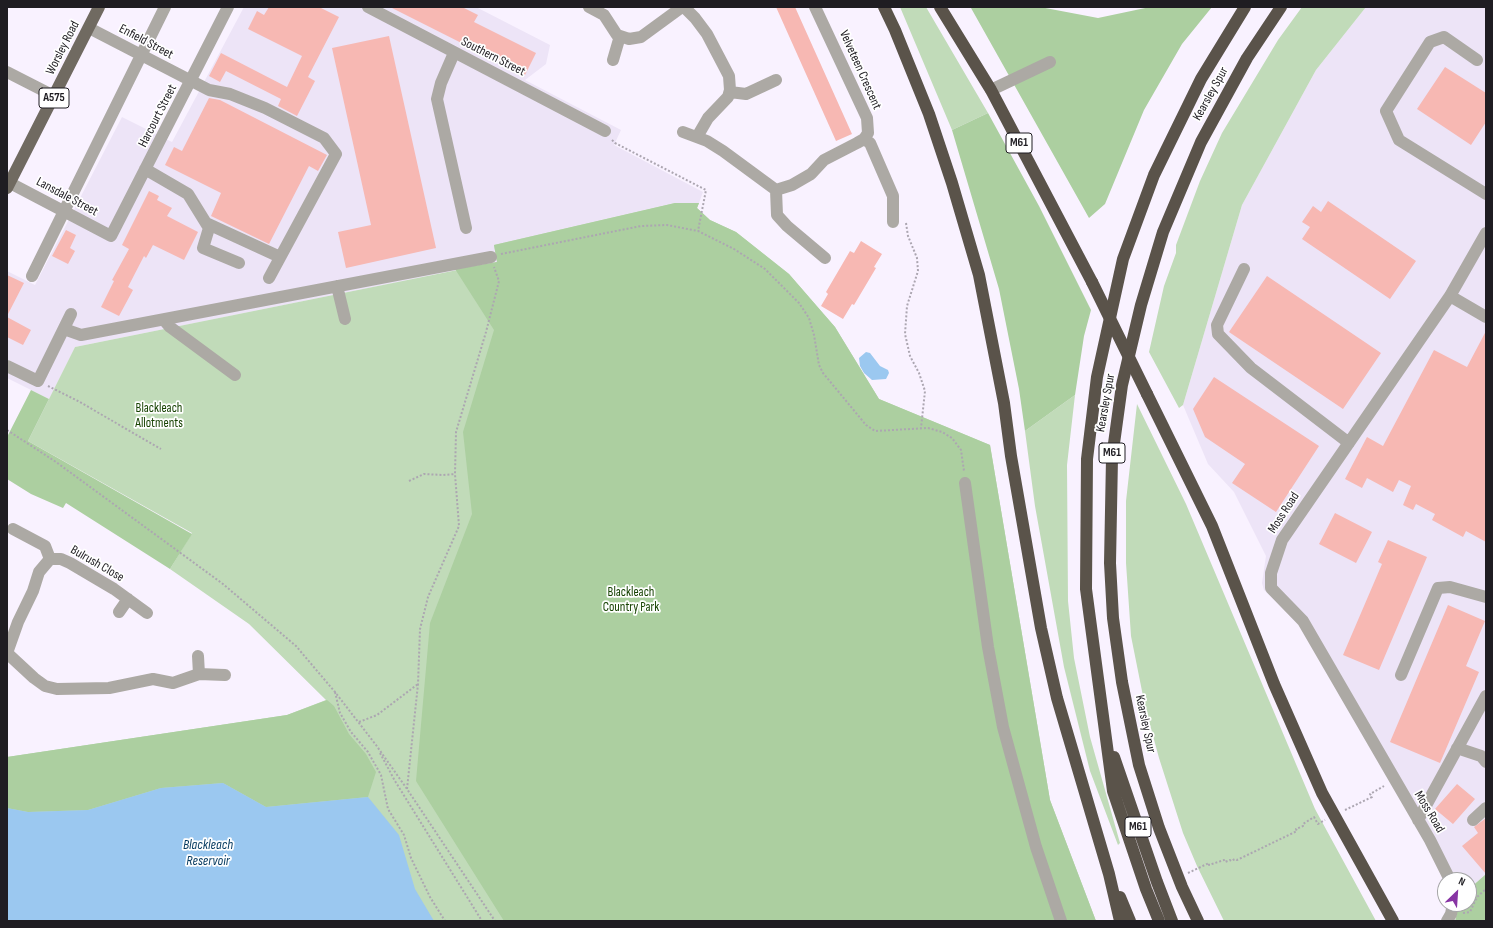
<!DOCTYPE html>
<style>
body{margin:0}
#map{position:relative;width:1493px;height:928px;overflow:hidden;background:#f9f2ff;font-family:"Sofia Sans Condensed",sans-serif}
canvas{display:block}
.frame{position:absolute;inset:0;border:8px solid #1f1d22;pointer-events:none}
.north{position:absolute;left:1437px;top:872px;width:40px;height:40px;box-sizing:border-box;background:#fff;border:1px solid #a5a5a7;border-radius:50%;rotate:25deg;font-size:11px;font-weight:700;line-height:16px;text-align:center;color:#1f1d22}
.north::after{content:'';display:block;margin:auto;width:14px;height:18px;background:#8835a4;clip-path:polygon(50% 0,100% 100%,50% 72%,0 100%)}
</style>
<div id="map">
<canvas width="1493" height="928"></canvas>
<div class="frame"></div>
<div class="north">N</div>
</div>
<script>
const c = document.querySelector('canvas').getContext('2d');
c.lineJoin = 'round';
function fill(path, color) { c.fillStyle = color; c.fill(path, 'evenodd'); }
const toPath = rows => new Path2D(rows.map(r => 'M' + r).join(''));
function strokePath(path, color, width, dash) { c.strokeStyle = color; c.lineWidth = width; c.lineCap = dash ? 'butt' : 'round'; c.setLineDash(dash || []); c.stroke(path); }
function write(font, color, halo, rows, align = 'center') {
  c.font = font + ' "Sofia Sans Condensed",sans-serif'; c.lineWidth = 3.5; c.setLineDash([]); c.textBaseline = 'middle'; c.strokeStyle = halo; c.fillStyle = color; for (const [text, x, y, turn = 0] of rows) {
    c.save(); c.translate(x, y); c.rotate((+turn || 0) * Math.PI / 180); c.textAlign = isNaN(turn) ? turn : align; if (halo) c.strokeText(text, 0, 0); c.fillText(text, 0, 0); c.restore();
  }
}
const built = toPath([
 [244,7,476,7,550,45,546,64,525,80,621,130,614,145,703,192,699,203,675,203,495,245,498,262,75,347,49,399,7,378,7,271,35,285,122,117,172,142],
 [1366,7,1486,7,1486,874,1469,889,1469,880,1447,880,1304,632,1295,619,1264,590,1262,583,1266,556,1234,492,1208,464,1183,405,1242,205,1316,70]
]);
const green = toPath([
 [900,7,926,7,988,113,952,130],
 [1302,7,1366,7,1316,70,1242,205,1183,405,1179,408,1149,352,1164,286,1176,253,1176,245,1200,181,1222,133,1278,40],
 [675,203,699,203,697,208,710,220,736,232,789,274,835,327,879,399,990,445,1050,800,1096,921,7,921,7,757,287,715,326,700,249,624,170,569,192,533,28,441,75,347,497,262,494,245],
 [1075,395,1067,465,1068,601,1074,658,1090,737,1120,843,1118,845,1090,771,1064,667,1035,506,1025,431],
 [1137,404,1186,504,1315,809,1376,921,1224,921,1197,866,1183,833,1159,758,1145,706,1131,636,1126,563,1126,501]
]);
const forest = toPath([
 [1040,7,1098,18,1150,7,1212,7,1182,44,1144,110,1105,204,1089,218,971,8],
 [988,113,1039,206,1091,310,1084,336,1075,395,1025,431,1019,389,999,289,952,130],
 [675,203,699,203,697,208,710,220,736,232,789,274,835,327,879,399,990,445,1050,800,1096,921,504,921,416,781,430,623,472,514,463,432,494,330,455,269,497,262,494,245],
 [31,390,49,399,28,441,192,534,170,569,66,503,63,508,31,494,7,479,7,437],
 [327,700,334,706,349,734,366,754,376,772,368,797,266,807,223,783,161,788,88,810,28,812,7,808,7,757,287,715],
 [1486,874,1486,921,1455,921,1459,904,1469,904,1469,889]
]);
const water = toPath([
 [866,352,870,353,880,366,888,370,889,373,886,379,872,380,864,373,860,366,859,358],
 [223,783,266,807,368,797,399,835,415,889,434,921,7,921,7,808,28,812,88,810,161,788]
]);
const building = toPath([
 [269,7,319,7,339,17,308,77,315,81,297,116,278,106,281,99,226,71,220,82,209,76,221,53,287,87,302,56,248,29,257,11,264,15],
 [390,7,462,7,478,15,474,22,536,53,525,75],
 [776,7,795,7,852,134,836,141],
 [389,36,436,248,346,268,338,232,371,225,332,48],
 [1445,67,1486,93,1486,122,1471,145,1417,109],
 [209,98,220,100,327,155,318,171,309,166,269,244,211,216,221,193,165,165,174,147,182,151],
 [149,191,159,196,157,200,172,208,167,216,198,232,184,260,153,245,146,258,144,256,128,287,133,290,119,316,101,307,114,281,112,280,129,249,122,245],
 [1328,201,1416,261,1390,299,1302,239,1310,227,1302,222,1313,206,1321,212],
 [66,230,76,235,70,248,75,251,68,264,52,256],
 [861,241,882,254,874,267,876,268,854,305,852,304,843,319,821,306,828,294,826,292,850,251,854,253],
 [7,275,24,283,7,316],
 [1267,276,1381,353,1343,409,1229,332],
 [7,317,31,330,23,345,7,337],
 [1486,331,1486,542,1466,531,1463,537,1432,520,1435,514,1416,504,1413,510,1403,505,1411,486,1399,480,1393,492,1367,478,1362,488,1345,479,1367,437,1383,446,1434,350,1467,367],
 [1214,377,1319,446,1276,512,1232,483,1245,464,1205,437,1193,409],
 [1335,513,1372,532,1356,563,1319,544],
 [1388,540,1427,557,1379,670,1343,655,1382,564,1378,562],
 [1448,605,1485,621,1466,666,1479,672,1440,763,1390,742],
 [1457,784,1475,799,1453,824,1435,809],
 [1486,818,1486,874,1462,846,1478,833,1474,827]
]);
const path = toPath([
 [612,140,615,143,706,190,698,231],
 [906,223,908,236,917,258,918,271,907,306,905,334,910,356,919,373,925,391,921,428],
 [501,254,641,226,667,225,698,231,734,249,765,269,799,303,809,318,814,335,819,365,823,373,866,425,875,431,928,428,942,432,952,438,961,450,964,471],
 [48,386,78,401,161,449],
 [7,430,56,462,223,584,296,646,335,692,376,745,407,789,495,921],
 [409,481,424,474,443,475,455,474],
 [335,692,340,713,351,732,368,752,381,775,388,809,404,835,411,858,430,897,445,921],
 [359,722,377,715,418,684],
 [380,753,395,781,482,921],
 [407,789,418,684,420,629,428,597,459,526,455,474,456,432,486,332,499,281,494,267],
 [1345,810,1372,797,1370,794,1384,786],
 [1188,873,1209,863,1209,865,1224,860,1225,862,1230,860,1231,861,1235,859,1237,860,1297,831,1296,829,1303,826,1303,824,1314,817,1318,824,1325,820],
 [1463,913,1470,912,1477,897,1486,889]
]);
const minor = toPath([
 [368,7,605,131],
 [589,7,604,15,617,35,629,39,641,37,682,7],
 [684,7,695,18,707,34,729,76,730,90,728,97,708,118,697,137],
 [89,28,209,90,230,94,265,108,324,138,336,154,269,278],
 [454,53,441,83,437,99,466,228],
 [613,60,620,36],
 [1477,60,1444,37,1430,42,1386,111,1399,140,1486,194],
 [7,72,54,96],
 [991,90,1050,62],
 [730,92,746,94,776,80],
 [683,132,707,141,723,151,776,190,777,215,787,226,825,258],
 [864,139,870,143,893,196,893,222],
 [145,169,188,194,209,228,203,248,239,263],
 [10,183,111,236,228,7],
 [776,190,792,185,811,174,824,160,857,143,864,139,868,133,867,118,815,7],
 [206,223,280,257],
 [1244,269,1217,325,1218,334,1251,368,1349,443],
 [32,276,165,7],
 [337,286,345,319],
 [1450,296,1486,317],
 [164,320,170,327,235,375],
 [64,329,81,335,491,257],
 [7,366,38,381,71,314],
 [965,483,988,647,1003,727,1036,847,1061,921],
 [13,529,45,546,50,559],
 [119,612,128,599],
 [7,653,34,678,45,686,57,689,109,688,153,679,173,683,199,674,225,675],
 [7,653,18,622,33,591,39,572,50,559,61,559,70,563,114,589,147,613],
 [198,656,199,674],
 [1401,675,1438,588,1450,587,1486,597],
 [1457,748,1481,756,1486,762],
 [1418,820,1486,696],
 [1473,820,1486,808],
 [1450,880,1430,840,1303,621,1271,588,1271,573,1282,540,1450,296,1486,233],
 [1447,921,1451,914,1453,904]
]);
const major = toPath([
 [7,188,99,7]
]);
const highway = toPath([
 [884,7,895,30,929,114,952,183,979,275,1004,403,1011,456,1041,628,1057,698,1109,874,1120,921],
 [940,7,991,90,1092,282],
 [1147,394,1212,526,1274,684,1322,793,1393,921],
 [1114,757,1157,882,1172,921],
 [1120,897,1130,921],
 [1159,921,1146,889,1113,791,1086,589,1087,459,1097,377,1123,259,1154,175,1201,79,1245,7],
 [1198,921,1182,887,1159,828,1139,765,1122,682,1113,618,1110,563,1112,458,1122,385,1141,305,1163,232,1201,142,1247,58,1281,7]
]);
const highwayBridge = toPath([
 [1092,282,1147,394]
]);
const shields = [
 [54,98,30],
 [1019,143,26],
 [1112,453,26],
 [1138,827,26]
];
const shieldNames = [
 ["A575",54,98],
 ["M61",1019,143],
 ["M61",1112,453],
 ["M61",1138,827]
];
const streetNames = [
 ["Enfield Street",146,42,28],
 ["Worsley Road",63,48,-63],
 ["Southern Street",493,57,27],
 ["Velveteen Crescent",860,70,66],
 ["Kearsley Spur",1211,94,-61],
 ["Harcourt Street",158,116,-63],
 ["Lansdale Street",67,197,28],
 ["Kearsley Spur",1106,403,-80],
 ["Moss Road",1284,513,-57],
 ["Bulrush Close",97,564,30],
 ["Kearsley Spur",1145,724,78],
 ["Moss Road",1429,812,59]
];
const parkNames = [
 ["Blackleach",159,409],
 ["Allotments",159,424],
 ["Blackleach",631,593],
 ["Country Park",631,608]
];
const waterNames = [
 ["Blackleach",208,845],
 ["Reservoir",208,861]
];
fill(built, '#ede4f7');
fill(green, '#c1dbb9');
fill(forest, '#accfa0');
fill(water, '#9bc8f0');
fill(building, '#f7b8b3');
strokePath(path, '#aca6b1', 2, [2, 2]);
strokePath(minor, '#aca9a4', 12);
strokePath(major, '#706a61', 12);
strokePath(highway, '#5a534a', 12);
strokePath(highwayBridge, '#5a534a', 12);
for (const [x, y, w] of shields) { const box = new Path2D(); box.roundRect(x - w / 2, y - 10, w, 20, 3); c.fillStyle = '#fff'; c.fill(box); strokePath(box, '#1f1d22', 1); }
write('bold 12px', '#1f1d22', null, shieldNames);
write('13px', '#1f1d22', '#fff', streetNames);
write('13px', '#154100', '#fff', parkNames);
write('italic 14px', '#03385e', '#fff', waterNames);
</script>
